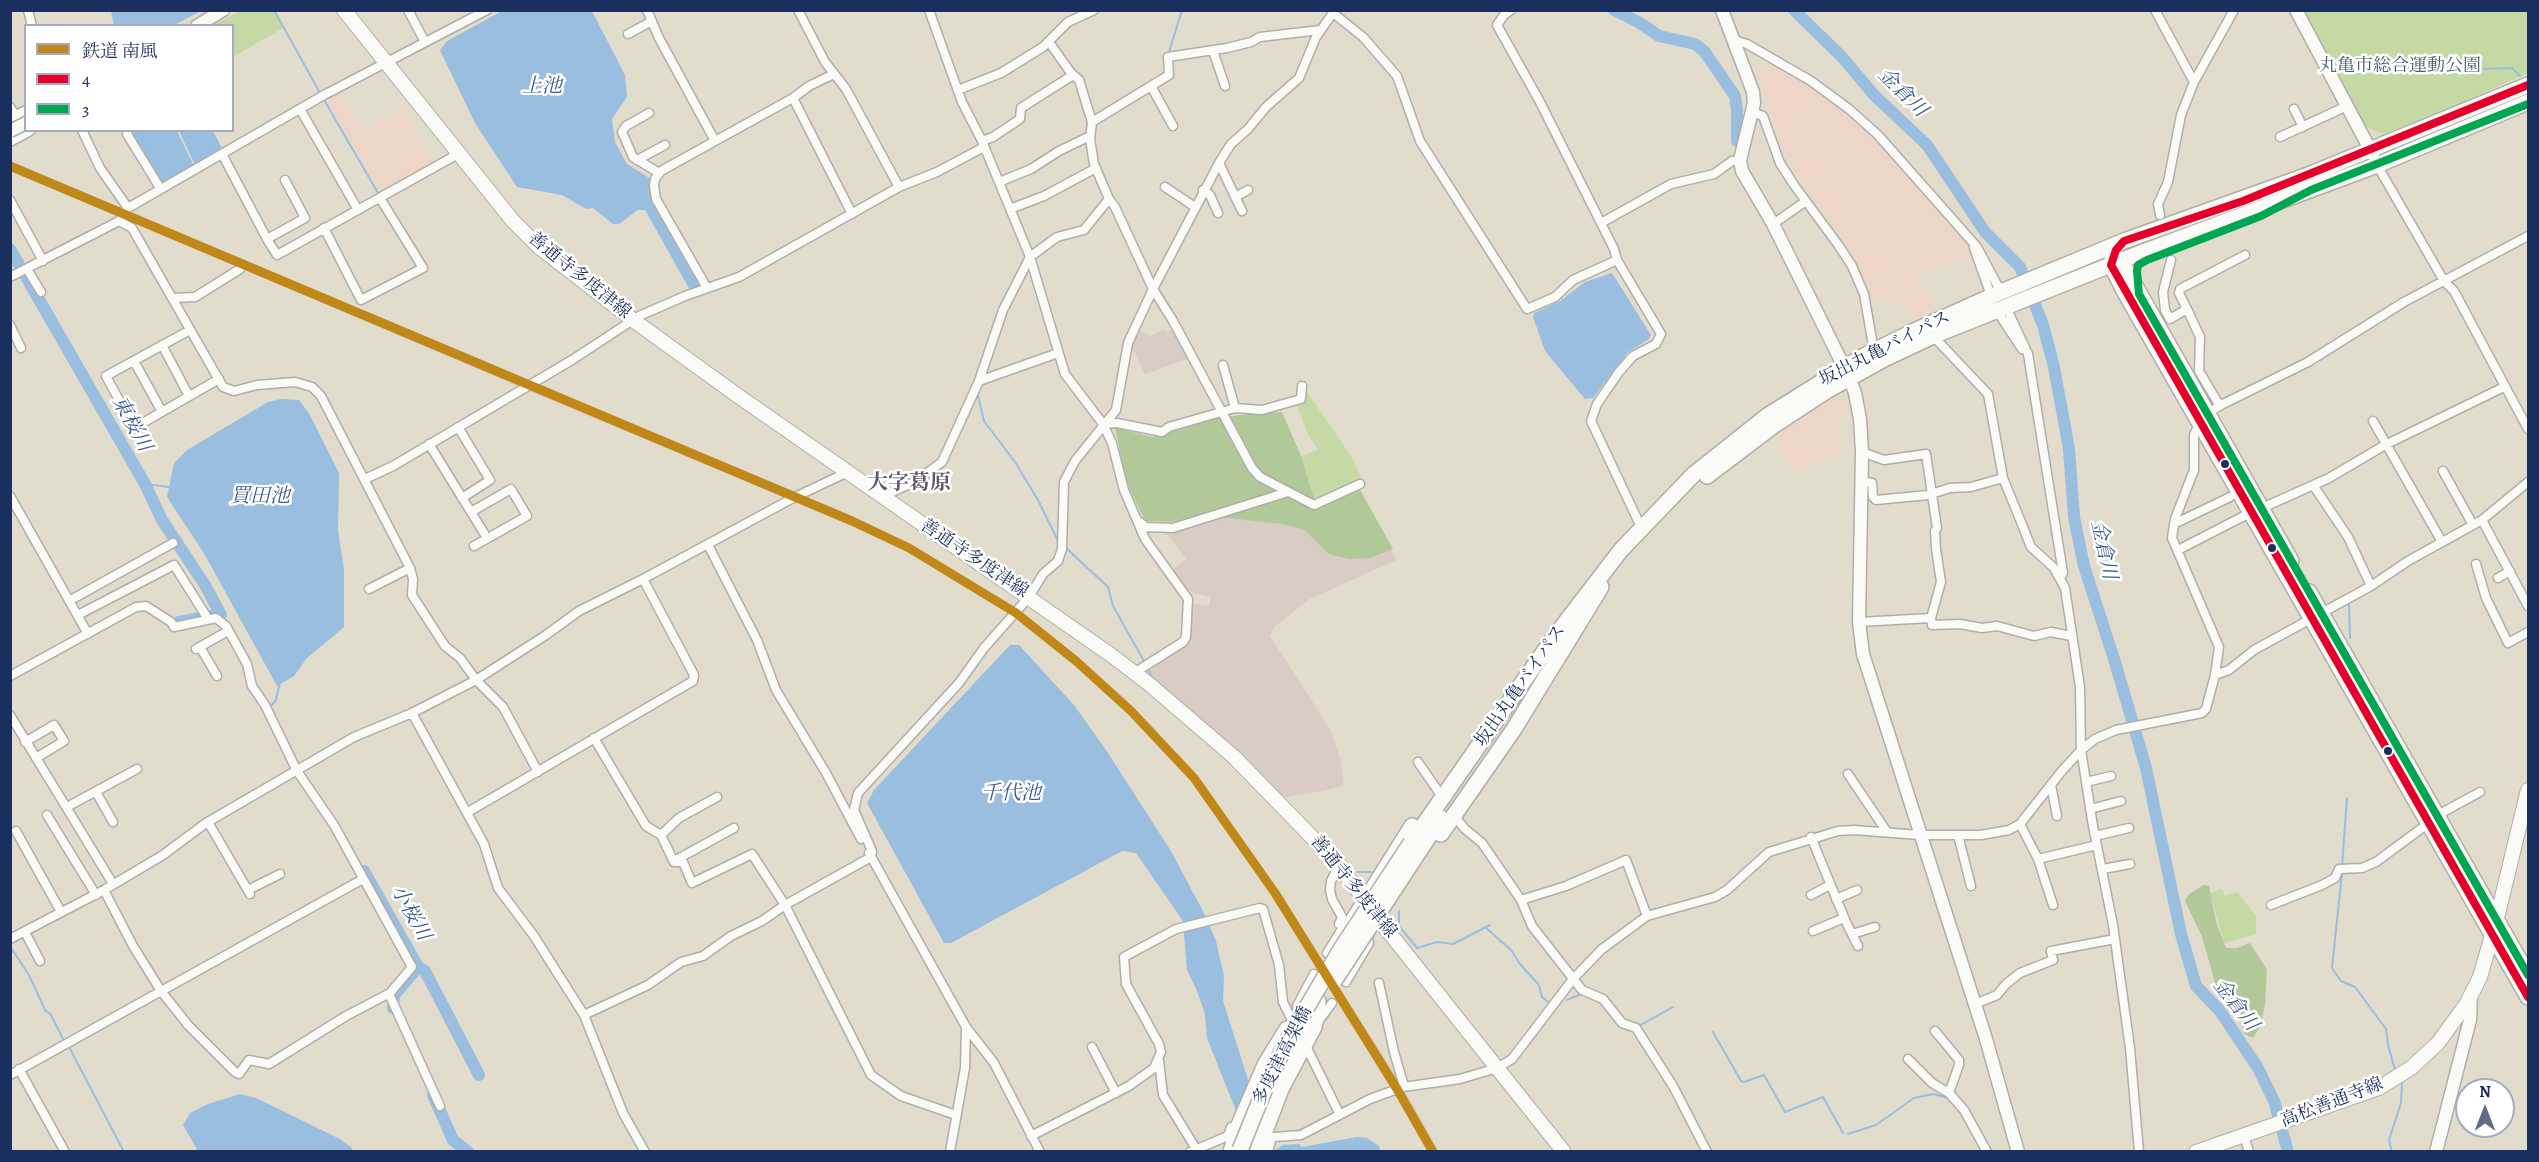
<!DOCTYPE html>
<meta charset="utf-8">
<style>
body{margin:0}
#map{position:relative;width:2539px;height:1162px;overflow:hidden;background:#e1dccb;font-family:Alegreya,"Noto Serif JP",serif}
canvas{display:block}
.frame{position:absolute;inset:0;border:12px solid #1b2f5e;pointer-events:none}
.legend{position:absolute;left:24px;top:24px;width:210px;height:108px;box-sizing:border-box;background:#fff;border:2px solid #a4acbf;margin:0;padding:8px 10px;list-style:none;font-size:18px;color:#1b2f5e}
.legend li{display:flex;align-items:center;gap:12px;height:30px}
.legend b{width:30px;border:2px solid #a4acbf}
.north{position:absolute;left:2455px;top:1078px;width:60px;height:60px;box-sizing:border-box;background:#fff;border:2px solid #a4acbf;border-radius:50%;rotate:0deg;font-size:16px;font-weight:700;line-height:24px;text-align:center;color:#1b2f5e}
.north::after{content:'';display:block;margin:auto;width:21px;height:27px;background:#606c84;clip-path:polygon(50% 0,100% 100%,50% 72%,0 100%)}
</style>
<div id="map">
<canvas width="2539" height="1162"></canvas>
<div class="frame"></div>
<ul class="legend">
<li><b style="height:8px;background:#c08818"></b>鉄道 南風</li>
<li><b style="height:8px;background:#e4002b"></b>4</li>
<li><b style="height:8px;background:#00a651"></b>3</li>
</ul>
<div class="north">N</div>
</div>
<script>
const c = document.querySelector('canvas').getContext('2d');
c.lineJoin = 'round';
function fill(path, color) { c.fillStyle = color; c.fill(path, 'evenodd'); }
const toPath = rows => new Path2D(rows.map(r => 'M' + r).join(''));
function strokePath(path, color, width, dash) { c.strokeStyle = color; c.lineWidth = width; c.lineCap = dash ? 'butt' : 'round'; c.setLineDash(dash || []); c.stroke(path); }
function write(font, color, halo, rows, align = 'center') {
  c.font = font + ' Alegreya,"Noto Serif JP",serif'; c.lineWidth = 5; c.setLineDash([]); c.textBaseline = 'middle'; c.strokeStyle = halo; c.fillStyle = color; for (const [text, x, y, turn = 0] of rows) {
    c.save(); c.translate(x, y); c.rotate((+turn || 0) * Math.PI / 180); c.textAlign = isNaN(turn) ? turn : align; if (halo) c.strokeText(text, 0, 0); c.fillText(text, 0, 0); c.restore();
  }
}
const built = toPath([
 [1772,64,1799,75,1834,100,1876,136,1970,243,1973,256,1914,274,1936,309,1914,319,1900,306,1872,295,1849,247,1797,176,1781,143,1756,70],
 [339,91,363,132,400,109,406,100,411,105,403,113,435,164,381,194,325,97],
 [1833,397,1852,404,1853,416,1843,412,1838,421,1840,458,1835,453,1794,473,1782,449,1777,433]
]);
const industrial = toPath([
 [11,163,855,518,912,545,1019,609,1135,709,1197,777,1278,891,1403,1087,1439,1151,1428,1151,1393,1090,1273,896,1191,780,1129,714,1074,664,1013,616,959,580,908,552,850,525,522,388,122,218,11,169],
 [1138,329,1150,336,1164,329,1166,332,1173,329,1190,358,1145,374,1131,344],
 [1360,489,1396,560,1310,599,1274,627,1270,636,1330,729,1340,758,1344,785,1327,790,1287,797,1282,795,1280,798,1140,672,1185,644,1190,603,1209,606,1211,597,1186,591,1172,570,1186,559,1164,530,1202,524,1288,495]
]);
const green = toPath([
 [274,10,283,28,233,57,232,26,214,25,240,11],
 [2304,11,2528,11,2528,73,2455,106,2384,134,2375,131,2365,126],
 [1305,389,1351,456,1362,480,1315,502,1301,456,1318,450,1308,434,1297,406,1303,399],
 [2222,889,2225,896,2237,892,2256,916,2256,934,2224,943,2210,893]
]);
const forest = toPath([
 [1282,412,1301,456,1315,502,1359,488,1393,549,1370,558,1349,559,1329,554,1303,529,1282,524,1210,516,1179,522,1145,521,1127,483,1115,428,1153,437,1219,418,1254,413],
 [2203,885,2209,886,2216,922,2226,948,2237,948,2250,943,2267,970,2265,1005,2260,1027,2253,1038,2244,1034,2239,1016,2219,996,2202,937,2185,901,2188,895]
]);
const water = toPath([
 [111,11,111,10,201,11,172,26,114,25],
 [502,11,592,11,625,75,627,97,612,119,615,142,627,164,651,179,651,193,654,203,700,286,690,290,645,210,638,210,619,224,613,224,593,208,586,209,562,195,517,187,475,123,440,50,447,41],
 [134,131,177,131,194,166,160,183,133,136],
 [179,131,213,131,223,150,195,165],
 [1612,273,1651,335,1649,339,1628,352,1593,398,1585,399,1545,351,1533,317,1534,313,1560,301,1585,282],
 [281,399,299,400,310,415,339,473,338,530,344,570,344,627,307,658,294,676,277,686,205,555,167,497,174,463,187,450,268,402],
 [1010,645,1019,645,1074,705,1106,750,1171,851,1205,915,1216,941,1224,976,1223,1001,1249,1083,1236,1111,1207,1038,1205,1014,1197,991,1187,970,1183,921,1136,853,1122,851,951,943,944,943,867,803,874,790],
 [240,1094,256,1098,340,1139,352,1148,352,1151,198,1151,183,1125,190,1113,208,1104],
 [1357,1137,1367,1138,1379,1146,1380,1151,1272,1152,1283,1145,1299,1144,1302,1147]
]);
const stream = toPath([
 [274,10,320,93],
 [1169,52,1182,10],
 [2479,69,2512,68,2520,76],
 [323,98,378,193],
 [1003,302,1009,288],
 [977,392,984,421,1015,462,1038,500,1058,541],
 [145,484,169,487],
 [1067,549,1108,587,1113,606,1145,663],
 [2349,604,2350,638],
 [1147,667,1154,681],
 [270,707,276,700,280,682],
 [1274,789,1281,795],
 [2342,867,2347,798],
 [1357,872,1371,872],
 [2342,873,2332,968,2341,981,2355,987,2386,1029,2388,1045,2395,1070],
 [1399,911,1399,926,1417,948,1437,942,1453,944,1490,925],
 [1486,928,1511,950,1520,964,1539,985,1542,997,1551,1004],
 [10,946,30,977,45,1010,51,1015,64,1041],
 [1567,1000,1581,994],
 [1639,1026,1673,1007],
 [1713,1032,1741,1081,1744,1082,1764,1075,1785,1112,1823,1097,1843,1133],
 [68,1045,124,1152],
 [1848,1134,1876,1125,1914,1098,1933,1094,1948,1098],
 [2392,1152,2389,1140,2401,1103,2402,1082]
]);
const river = toPath([
 [1614,10,1640,23,1659,36,1695,44,1704,51,1735,96,1737,110,1737,141],
 [1794,10,1842,57,1874,95,1927,145,1985,232,2020,267,2043,325,2054,367,2069,449,2074,517,2084,566,2115,662,2146,768,2181,934,2196,986,2220,1011,2258,1068,2274,1101,2288,1152],
 [10,249,145,484,162,520,205,585,221,615],
 [179,622,218,615],
 [364,871,418,967,425,971,479,1075],
 [393,1008,394,995,418,967],
 [433,1095,453,1140,468,1152]
]);
const streetTunnel = toPath([
 [2162,224,2171,260]
]);
const street = toPath([
 [28,10,32,26],
 [408,10,425,42],
 [647,10,659,38,715,141,661,171,655,179,654,186,656,199,707,288],
 [798,10,825,62,846,89,899,187],
 [929,10,962,102,982,141,1030,257,1065,374,1103,424,1112,443,1124,490,1145,539,1188,599,1186,637,1183,642,1134,673],
 [1511,10,1504,15,1497,25,1540,102,1614,249,1617,260,1661,334,1656,344,1633,356,1619,372,1597,404,1591,421,1641,527],
 [2155,10,2194,82],
 [1333,13,1363,37,1397,76,1420,141,1527,309,1555,297,1573,280,1617,260],
 [628,34,652,21],
 [1734,40,1747,44,1811,81,1849,109,1878,135,1977,247,2001,292],
 [1049,42,1071,73,1079,80,1092,122,1090,139,1094,164,1109,199,1115,207,1153,289,1173,321,1252,468,1260,477,1314,505,1360,484],
 [1213,51,1225,86],
 [1151,86,1173,126],
 [958,90,1001,73,1043,47,1068,22,1094,10],
 [793,98,852,214],
 [10,107,27,133,31,130],
 [300,109,358,210],
 [2294,109,2303,127],
 [1752,112,1763,116,1780,163,1794,185,1839,246,1852,266,1864,294,1874,351],
 [649,113,626,126,622,132,633,157,659,173],
 [10,118,26,110],
 [1092,122,1169,75,1168,57,1227,48,1251,42,1260,37,1320,30],
 [82,130,100,168,128,208],
 [128,130,127,134,160,188],
 [2280,137,2347,106],
 [715,141,793,98,809,86,834,74],
 [982,141,993,137,1020,119,1021,108,1073,75],
 [10,142,27,133],
 [222,154,267,239],
 [637,160,665,145],
 [1219,163,1242,211],
 [2377,165,2444,281,2454,291,2528,429],
 [285,180,305,218,267,239,277,255,458,154],
 [999,182,1031,169,1059,151,1090,136],
 [1165,187,1195,207],
 [1203,190,1210,195,1218,213],
 [1235,197,1248,190],
 [10,200,43,261],
 [1010,209,1044,196,1096,168],
 [2160,215,2158,204,2168,182,2181,115,2194,82,2234,10],
 [119,221,132,228,223,387,234,391,257,385,295,382,312,387,321,396,410,568,413,579,412,595,445,646,460,658,476,680,503,707,538,772],
 [1601,223,1671,184,1714,174,1732,161,1740,160],
 [1773,224,1806,201],
 [324,228,361,300,423,268,380,198],
 [1974,248,1989,290],
 [2171,260,2163,292,2165,310,2170,319,2187,309,2200,337,2199,371,2220,406],
 [27,269,41,292],
 [10,277,119,221,128,208,324,95,487,10],
 [172,298,195,297,240,269],
 [2006,307,2028,354,2063,573,2060,578],
 [2187,309,2179,293,2180,289,2245,255],
 [2001,317,2022,349],
 [10,325,21,348],
 [190,330,106,376,134,428,219,379],
 [1933,336,1988,394,2003,478,2019,517,2031,547,2054,568,2065,588,2080,687,2081,750,2093,826,2113,925,2130,1048,2139,1152],
 [162,345,189,396],
 [134,361,162,412],
 [1223,365,1235,408],
 [979,381,1058,353],
 [2373,421,2442,542],
 [1103,424,1117,423,1162,432,1169,427,1235,408,1262,410,1301,399,1302,386],
 [458,427,490,480,462,498],
 [429,444,487,538],
 [1862,452,1884,460,1926,454,1937,528,1935,531,1936,549,1941,582,1931,618,1932,625,1960,624,1982,628,1997,626,2034,636,2051,632,2071,636],
 [2443,471,2473,525],
 [365,479,393,466,572,360,639,316,685,296,739,277,899,187,937,172,984,147],
 [1861,481,1872,483,1873,497,1876,500,1928,495,1950,488,1971,487,2003,478],
 [2313,485,2348,537,2371,586],
 [10,496,88,634],
 [882,497,916,481,942,462,979,381,1003,310,1030,257,1057,237,1084,230,1109,199],
 [471,512,511,489,527,516,474,546],
 [2482,520,2528,606],
 [1138,521,1146,527,1173,528,1288,492],
 [2174,524,2230,497],
 [708,545,757,640,776,690,826,773,861,839],
 [2178,550,2242,517,2329,478,2385,445,2504,387],
 [2476,564,2486,598,2508,643,2528,632],
 [2498,578,2510,571],
 [369,589,410,568],
 [69,601,173,543],
 [78,615,174,565,208,619],
 [1859,622,1931,618],
 [200,647,217,676],
 [196,649,228,631],
 [2215,675,2229,670,2254,650,2371,586,2408,561,2482,520,2528,482],
 [10,676,136,607,146,606,171,622,174,627,216,618,226,626,247,664,252,686,265,705,297,771,334,825,412,967,390,993,390,996,440,1106],
 [412,713,484,844,498,888,534,936,584,1015,623,1113,645,1152],
 [10,715,113,884],
 [594,738,646,826,661,835,674,862,683,862,692,883,752,854,785,905,871,1075,901,1096,956,1115],
 [25,742,54,725,64,741,36,758],
 [1418,762,1438,791],
 [1848,774,1887,832],
 [2086,782,2111,776],
 [2051,785,2057,816],
 [96,792,113,822],
 [67,807,137,769],
 [2090,809,2121,801],
 [468,812,693,681,694,675,643,579],
 [1452,813,1465,829,1482,843,1521,900,1532,926,1582,990,1603,999,1622,1023,1636,1028,1673,1086,1707,1152],
 [47,815,96,895],
 [208,822,250,894],
 [2020,824,2038,859,2053,905],
 [16,831,61,912],
 [661,835,679,818,717,797],
 [1958,835,1971,886],
 [2095,836,2129,828],
 [1811,837,1846,922,1858,946],
 [869,853,966,1027,994,1063,1040,1152],
 [2038,859,2097,845],
 [674,861,734,828],
 [1339,865,1331,881,1330,890,1332,899,1342,917,1339,924],
 [2103,869,2130,864],
 [104,890,133,946,161,991,188,1025,235,1072,239,1074,249,1060,269,1064,346,1016,390,993],
 [248,890,280,874],
 [1811,895,1830,885],
 [1836,899,1857,890],
 [1521,900,1566,886,1626,860,1647,916],
 [2271,905,2322,885,2335,878,2339,869,2362,868,2376,862,2445,811,2480,792],
 [1813,931,1844,918],
 [25,932,40,961],
 [1852,934,1875,927],
 [10,939,104,890,163,855,206,823,354,737,412,713,476,680,546,635,579,611,643,579,795,497,848,472],
 [1327,953,1344,926,1350,926,1367,936,1369,943,1346,982],
 [1379,983,1394,1052,1404,1086],
 [1975,1004,1997,995,2006,984,2020,973,2053,960,2051,951,2115,939],
 [584,1015,648,985,681,962,703,956,731,936,762,921,785,905,871,857,872,851,854,810,858,793,959,683,984,648,1029,597,1043,574,1058,561,1062,549,1064,482,1075,461,1116,410,1128,343,1153,289,1219,163,1231,144,1248,129,1266,107,1299,78,1316,37,1335,10],
 [1303,1016,1299,1014,1297,1006,1314,974],
 [1318,1022,1332,1003],
 [1935,1031,1959,1060,1959,1065,1949,1093],
 [1304,1042,1340,1115],
 [1092,1047,1116,1093],
 [1908,1059,1932,1083,1949,1093,1964,1110,1987,1152],
 [1159,1061,1163,1095,1198,1152],
 [19,1069,65,1152],
 [10,1075,363,879],
 [1244,1130,1262,1138,1301,1135,1370,1099,1403,1087,1460,1079,1497,1068,1512,1059,1573,979,1602,949,1647,916,1715,897,1727,890,1769,852,1838,831,1854,830,1920,835,1981,835,2009,830,2020,824,2061,772,2081,750,2095,739,2116,730,2202,713,2206,709,2215,675,2219,647,2172,538,2175,519,2194,470,2194,435,2200,422,2217,407,2308,362,2404,302,2528,236],
 [1031,1136,1129,1086,1154,1068,1161,1052,1159,1044,1126,984,1124,957,1176,929,1260,908,1263,909,1279,965,1283,1002,1296,1028],
 [2244,1136,2249,1152],
 [950,1152,965,1068,966,1027],
 [1190,1152,1228,1136,1231,1127],
 [1268,1152,1272,1137]
]);
const secondary = toPath([
 [1722,10,1753,92,1754,103,1740,160,1742,171,1773,224,1849,377,1855,393,1860,419,1862,452,1859,622,1863,654,1986,1039,2018,1152],
 [2296,10,2373,155],
 [197,26,223,10],
 [2436,1152,2470,1020,2471,995]
]);
const primary = toPath([
 [344,10,513,221,539,247,633,320,741,398,1111,655,1149,684,1234,757,1339,865,1380,921,1564,1152],
 [2196,1152,2379,1088,2411,1068,2438,1043,2467,1003,2480,977,2497,918,2528,790]
]);
const highway = toPath([
 [2113,255,2111,265,2127,296,2528,997],
 [2114,255,2121,261,2291,561],
 [1707,476,1773,426,1828,390,1886,358,1933,336,2143,252,2377,165,2528,102],
 [2309,592,2528,975],
 [1441,834,1514,729,1601,587],
 [1411,843,1555,636,1621,550,1694,474,1767,416,1860,358,1914,331,2001,292,2124,241,2311,174,2528,85],
 [1420,850,1441,818],
 [1352,922,1412,826],
 [1231,1152,1238,1127,1265,1065,1287,1029],
 [1257,1152,1281,1089,1314,1027,1318,1001]
]);
const secondaryBridge = toPath([
 [10,131,26,123]
]);
const highwayBridge = toPath([
 [1334,981,1420,850],
 [1240,1150,1270,1076,1290,1036,1341,949,1411,843]
]);
const bus1 = toPath([
 [2528,85,2243,201,2124,241,2116,250,2111,265,2528,997]
]);
const bus2 = toPath([
 [2528,104,2311,190,2261,216,2147,260,2138,265,2137,271,2139,294,2528,975]
]);
const rail1 = toPath([
 [10,166,852,521,909,548,1016,613,1076,661,1131,711,1194,778,1275,893,1397,1089,1433,1152]
]);
const markers = [
 [2225,464,5,"#1b2f5e"],
 [2272,548,5,"#1b2f5e"],
 [2388,751,5,"#1b2f5e"]
];
const parkNames = [
 ["丸亀市総合運動公園",2400,67]
];
const streetNames = [
 ["善通寺多度津線",579,276,39],
 ["坂出丸亀バイパス",1885,349,-27],
 ["善通寺多度津線",974,559,34],
 ["坂出丸亀バイパス",1521,686,-55],
 ["善通寺多度津線",1353,887,51],
 ["多度津高架橋",1283,1056,-63],
 ["高松善通寺線",2332,1103,-21]
];
const waterNames = [
 ["上池",542,87],
 ["金倉川",1902,93,45],
 ["東桜川",131,424,61],
 ["買田池",260,497],
 ["金倉川",2103,550,78],
 ["千代池",1011,794],
 ["小桜川",410,913,61],
 ["金倉川",2235,1005,52]
];
const quarterNames = [
 ["大字葛原",909,484]
];
fill(built, '#edd6c8');
fill(industrial, '#d9ccc4');
fill(green, '#c4d9a3');
fill(forest, '#b1c899');
fill(water, '#99bee0');
strokePath(stream, '#99bee0', 2);
strokePath(river, '#99bee0', 12);
strokePath(streetTunnel, '#b9b9b5', 8, [8, 4]);
strokePath(street, '#b0aea8', 11);
strokePath(secondary, '#b0aea8', 15);
strokePath(primary, '#b0aea8', 16);
strokePath(highway, '#b0aea8', 18);
strokePath(street, '#fafaf7', 8);
strokePath(secondary, '#fafaf7', 12);
strokePath(primary, '#fafaf7', 14);
strokePath(highway, '#fafaf7', 15);
strokePath(secondaryBridge, '#b0aea8', 15, []);
strokePath(highwayBridge, '#b0aea8', 18, []);
strokePath(secondaryBridge, '#fafaf7', 12);
strokePath(highwayBridge, '#fafaf7', 15);
strokePath(bus1, '#e4002b', 8);
strokePath(bus2, '#00a651', 8);
strokePath(rail1, '#c08818', 9);
for (const [x, y, r, color] of markers) { const dot = new Path2D(); dot.arc(x, y, r, 0, 2 * Math.PI); c.fillStyle = color; c.fill(dot); strokePath(dot, '#fff', 2); }
write('18px', '#476169', '#fff', parkNames);
write('18px', '#1b2f5e', '#fff', streetNames);
write('italic 20px', '#3c5c8f', '#fff', waterNames);
write('bold 21px', '#5f566a', '#fff', quarterNames);
</script>
